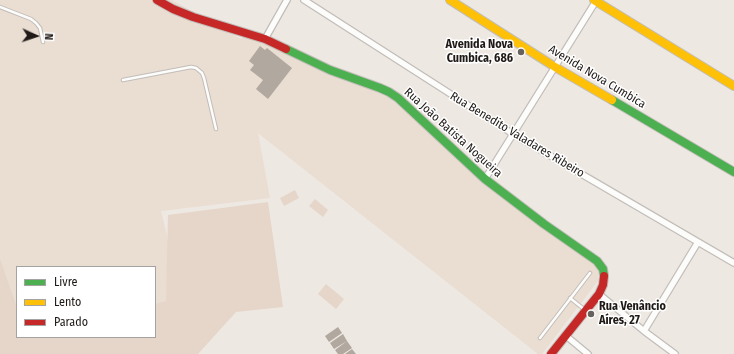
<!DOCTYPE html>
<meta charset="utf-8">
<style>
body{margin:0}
#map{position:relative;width:734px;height:354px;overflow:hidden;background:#eee8e2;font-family:"Fira Sans Condensed",sans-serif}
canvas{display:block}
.legend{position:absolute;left:16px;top:266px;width:140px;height:72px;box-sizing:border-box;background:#fff;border:1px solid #a5a3a2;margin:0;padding:5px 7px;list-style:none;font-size:12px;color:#1f1a17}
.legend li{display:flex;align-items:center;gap:8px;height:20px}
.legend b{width:20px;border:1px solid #a5a3a2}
.north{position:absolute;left:16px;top:16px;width:40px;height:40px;-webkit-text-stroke:3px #fff;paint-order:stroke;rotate:93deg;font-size:11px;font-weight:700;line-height:16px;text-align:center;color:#1f1a17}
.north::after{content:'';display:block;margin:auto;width:14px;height:18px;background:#1f1a17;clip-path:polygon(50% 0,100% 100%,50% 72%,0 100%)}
</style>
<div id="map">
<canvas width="734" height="354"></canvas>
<ul class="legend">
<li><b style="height:5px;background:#4caf50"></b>Livre</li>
<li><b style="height:5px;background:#ffc107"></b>Lento</li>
<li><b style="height:5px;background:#c62828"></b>Parado</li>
</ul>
<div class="north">N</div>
</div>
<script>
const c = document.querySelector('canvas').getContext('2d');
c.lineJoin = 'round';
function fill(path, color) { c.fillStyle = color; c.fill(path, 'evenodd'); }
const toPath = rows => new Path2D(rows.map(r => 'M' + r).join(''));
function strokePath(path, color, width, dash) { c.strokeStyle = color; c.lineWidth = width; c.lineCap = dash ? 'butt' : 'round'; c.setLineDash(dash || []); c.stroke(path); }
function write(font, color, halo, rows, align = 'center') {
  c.font = font + ' "Fira Sans Condensed",sans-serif'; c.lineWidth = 3; c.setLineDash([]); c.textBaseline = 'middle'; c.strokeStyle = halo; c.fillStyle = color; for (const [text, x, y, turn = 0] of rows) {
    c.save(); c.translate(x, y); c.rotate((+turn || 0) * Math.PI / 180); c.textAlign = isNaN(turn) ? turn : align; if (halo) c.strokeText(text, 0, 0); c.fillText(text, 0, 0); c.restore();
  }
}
const built = toPath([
 [0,0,172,0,241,39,246,35,388,97,598,268,598,281,542,354,538,354,258,133,270,198,161,211,184,306,155,329,155,267,17,267,17,337,0,354]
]);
const green = toPath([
 [295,190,299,198,284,206,280,198],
 [315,199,328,210,323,217,309,206],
 [268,202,283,307,236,312,198,354,0,354,0,259,17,308,17,337,155,337,155,304,166,301,168,215],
 [326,284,344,299,336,309,318,294]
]);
const building = toPath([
 [260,46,265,50,267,48,292,68,268,99,256,89,263,80,250,70,254,65,249,61],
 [338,327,342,333,329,342,325,336],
 [343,334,347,341,334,349,330,343],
 [347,341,352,348,343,354,338,354,335,350],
 [352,349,356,354,345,354]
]);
const lane = toPath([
 [0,7,31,19,36,23,40,28,43,42],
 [123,80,191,67,196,68,202,73,204,78,216,129],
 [570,298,585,310],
 [540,338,590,273]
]);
const street = toPath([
 [304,0,513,134,734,263],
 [265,39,287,0],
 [485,179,596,1],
 [599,294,644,331,675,354],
 [644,331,698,242],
 [565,335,588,354]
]);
const fast = toPath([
 [286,49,330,70,380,88,389,92,398,98,485,179,544,224,597,261,603,269,604,276],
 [612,100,734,172]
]);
const slow = toPath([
 [450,0,555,67,612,100],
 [594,0,734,86]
]);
const jam = toPath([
 [157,0,173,9,193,17,265,39,286,49],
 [551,354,599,294,603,285,604,276]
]);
const markers = [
 [521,52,4,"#67625e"],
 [591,314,4,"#67625e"]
];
const poiNames = [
 ["Avenida Nova",513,45],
 ["Cumbica, 686",513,59],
 ["Rua Venâncio",599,307,"left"],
 ["Aíres, 27",599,321,"left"]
];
const streetNames = [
 ["Avenida Nova Cumbica",597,77,31],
 ["Rua João Batista Nogueira",453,133,42],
 ["Rua Benedito Valadares Ribeiro",517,135,31]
];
fill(built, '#eaddd2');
fill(green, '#e5d6c9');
fill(building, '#b1a8a0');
strokePath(lane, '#c2bdb9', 4.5);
strokePath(street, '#c2bdb9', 8);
strokePath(fast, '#c2bdb9', 10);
strokePath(slow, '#c2bdb9', 10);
strokePath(jam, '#c2bdb9', 10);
strokePath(lane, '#fcfcfb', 2.5);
strokePath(street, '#fcfcfb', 5.5);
strokePath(fast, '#4caf50', 8);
strokePath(slow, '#ffc107', 8);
strokePath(jam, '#c62828', 8);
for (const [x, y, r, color] of markers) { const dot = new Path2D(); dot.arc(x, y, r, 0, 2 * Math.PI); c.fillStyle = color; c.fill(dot); strokePath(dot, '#fff', 1.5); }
write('bold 12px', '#1f1a17', '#fff', poiNames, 'right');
write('12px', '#1f1a17', '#fff', streetNames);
</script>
